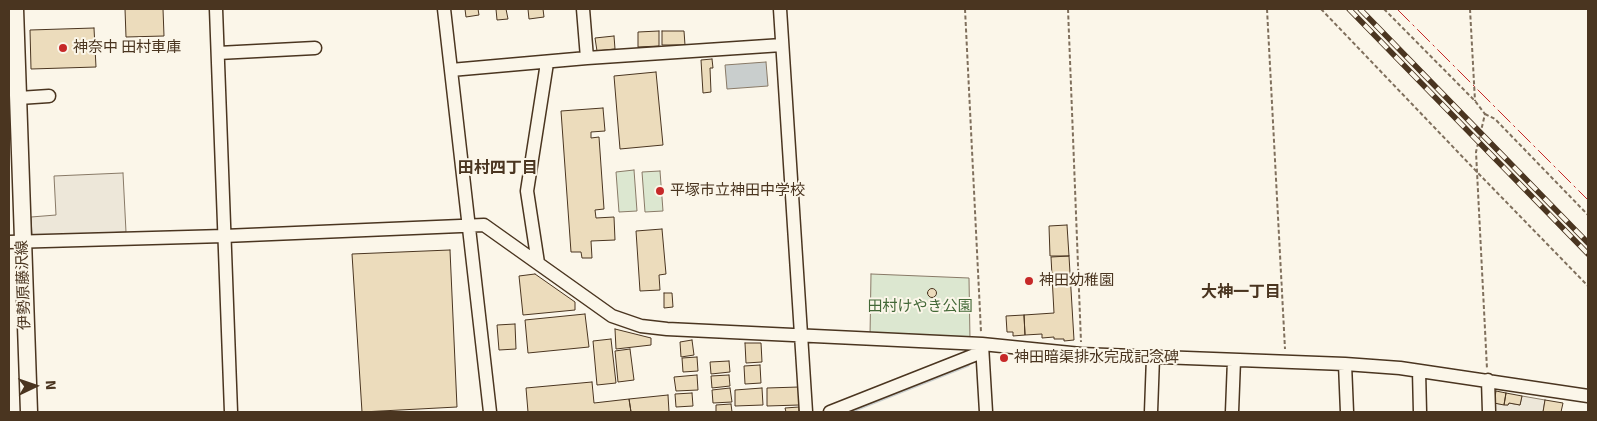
<!DOCTYPE html>
<meta charset="utf-8">
<style>
body{margin:0}
#map{position:relative;width:1597px;height:421px;overflow:hidden;background:#fbf6e9;font-family:Signika,sans-serif}
canvas{display:block}
.frame{position:absolute;inset:0;border:10px solid #4a3520;pointer-events:none}
.north{position:absolute;left:10px;top:361px;width:50px;height:50px;-webkit-text-stroke:4px #fbf6e9;paint-order:stroke;rotate:87deg;font-size:14px;font-weight:700;line-height:20px;text-align:center;color:#4a3520}
.north::after{content:'';display:block;margin:auto;width:18px;height:22px;background:#4a3520;clip-path:polygon(50% 0,100% 100%,50% 72%,0 100%)}
</style>
<div id="map">
<canvas width="1597" height="421"></canvas>
<div class="frame"></div>
<div class="north">N</div>
</div>
<script>
const c = document.querySelector('canvas').getContext('2d');
c.lineJoin = 'round';
function fill(path, color) { c.fillStyle = color; c.fill(path, 'evenodd'); }
const toPath = rows => new Path2D(rows.map(r => 'M' + r).join(''));
function strokePath(path, color, width, dash) { c.strokeStyle = color; c.lineWidth = width; c.lineCap = dash ? 'butt' : 'round'; c.setLineDash(dash || []); c.stroke(path); }
function write(font, color, halo, rows, align = 'center') {
  c.font = font + ' Signika,"Noto Sans JP",sans-serif'; c.lineWidth = 4; c.setLineDash([]); c.textBaseline = 'middle'; c.strokeStyle = halo; c.fillStyle = color; for (const [text, x, y, turn = 0] of rows) {
    c.save(); c.translate(x, y); c.rotate((+turn || 0) * Math.PI / 180); c.textAlign = isNaN(turn) ? turn : align; if (halo) c.strokeText(text, 0, 0); c.fillText(text, 0, 0); c.restore();
  }
}
const green = toPath([
 [634,170,637,211,619,212,616,172,634,170],
 [660,171,663,211,645,212,642,172,660,171],
 [871,274,969,278,970,340,870,336,871,274]
]);
const parking = toPath([
 [123,173,126,232,32,236,31,217,56,215,54,176,123,173],
 [1522,396,1545,400,1543,412,1495,412,1494,403,1508,405,1509,403,1520,405,1522,396]
]);
const water = toPath([
 [766,62,768,86,727,89,725,65,766,62]
]);
const stream = toPath([
 [849,412,968,365]
]);
const building = toPath([
 [125,9,163,9,164,36,126,37,125,9],
 [465,9,478,9,479,15,466,17,465,9],
 [496,9,506,9,508,19,497,20,496,9],
 [528,9,543,9,544,17,529,19,528,9],
 [94,28,96,67,31,69,30,30,94,28],
 [659,31,659,46,638,47,638,32,659,31],
 [662,31,684,31,685,45,662,45,662,31],
 [614,36,615,49,597,51,595,38,614,36],
 [712,59,713,68,710,68,711,92,703,93,701,60,712,59],
 [656,72,663,145,620,149,614,76,656,72],
 [603,108,605,131,591,132,591,138,599,137,604,209,595,210,596,218,614,217,615,240,591,241,592,258,582,258,581,252,571,252,561,111,603,108],
 [1067,225,1069,256,1050,256,1049,226,1067,225],
 [662,229,666,274,659,275,660,290,640,291,636,231,662,229],
 [450,250,457,407,362,412,352,254,450,250],
 [1069,256,1074,340,1064,341,1064,339,1054,339,1054,337,1042,338,1042,334,1025,335,1024,315,1054,313,1051,257,1069,256],
 [535,274,575,302,575,310,523,315,519,276,535,274],
 '927.5 293a4.5 4.5 0 1 1 9 0a4.5 4.5 0 1 1-9 0Z',
 [664,293,672,293,673,307,664,308,664,293],
 [585,314,589,347,528,353,525,320,585,314],
 [1024,315,1025,335,1013,336,1013,332,1007,332,1006,316,1024,315],
 [515,324,516,349,499,350,497,325,515,324],
 [615,329,651,338,651,345,616,349,615,329],
 [611,339,616,383,597,385,593,341,611,339],
 [692,340,694,355,681,357,680,342,692,340],
 [745,343,761,343,762,362,746,363,745,343],
 [630,349,634,380,618,382,615,351,630,349],
 [697,357,698,371,683,372,682,358,697,357],
 [729,361,730,372,711,374,710,362,729,361],
 [760,365,761,383,745,384,744,366,760,365],
 [697,375,698,390,676,391,674,377,697,375],
 [729,375,730,386,712,388,711,376,729,375],
 [592,382,594,403,629,399,631,412,528,412,526,388,592,382],
 [799,387,799,405,767,406,767,388,799,387],
 [730,388,732,402,713,403,712,390,730,388],
 [762,388,763,405,735,406,735,390,762,388],
 [1496,391,1506,393,1504,405,1494,403,1496,391],
 [692,393,693,406,676,407,675,394,692,393],
 [1506,393,1522,396,1520,405,1509,403,1508,405,1504,405,1506,393],
 [668,395,669,412,631,412,629,399,668,395],
 [1545,400,1563,403,1561,412,1543,412,1545,400],
 [731,404,732,412,716,412,716,405,731,404],
 [799,407,799,412,786,412,785,408,799,407]
]);
const path = toPath([
 [965,9,981,332],
 [1068,9,1081,342],
 [1267,9,1285,349],
 [1321,9,1477,172,1588,286],
 [1384,9,1475,101,1485,114,1476,152,1487,369],
 [1470,9,1475,101],
 [1485,114,1495,119,1588,215]
]);
const minor = toPath([
 [216,9,231,412],
 [444,9,490,412],
 [583,9,587,58],
 [780,9,806,412],
 [218,53,315,48],
 [451,70,587,58,782,45],
 [19,98,49,96],
 [9,242,224,236,484,225,612,316,641,326,667,329,982,344,1081,354,1345,364,1400,368,1588,396],
 [538,263,527,191,547,63],
 [982,345,986,412],
 [1345,364,1347,412],
 [1419,371,1420,412],
 [1488,380,1489,412],
 [830,412,982,352],
 [1151,412,1153,357],
 [1232,412,1234,360]
]);
const major = toPath([
 [15,9,29,412]
]);
const rail = toPath([
 [1349,9,1588,254],
 [1360,9,1588,243]
]);
const power = toPath([
 [1397,9,1588,200]
]);
const markers = [
 [63,48,5,"#c62828"],
 [660,191,5,"#c62828"],
 [1029,281,5,"#c62828"],
 [1004,358,5,"#c62828"]
];
const poiNames = [
 ["神奈中 田村車庫",73,48],
 ["平塚市立神田中学校",670,191],
 ["神田幼稚園",1039,281],
 ["神田暗渠排水完成記念碑",1014,358]
];
const streetNames = [
 ["伊勢原藤沢線",24,285,-92]
];
const parkNames = [
 ["田村けやき公園",920,307]
];
const neighbourhoodNames = [
 ["田村四丁目",498,169],
 ["大神一丁目",1241,293]
];
fill(green, '#dce7d0');
strokePath(green, '#887966', 1);
fill(parking, '#ede7d9');
strokePath(parking, '#887966', 1);
fill(water, '#c9cecd');
strokePath(water, '#887966', 1);
strokePath(stream, '#c9cecd', 4);
fill(building, '#ecdcbc');
strokePath(building, '#4a3520', 1);
strokePath(minor, '#4a3520', 15);
strokePath(major, '#4a3520', 19);
strokePath(path, '#7f6f5c', 2, [4, 2.5]);
strokePath(minor, '#fbf6e9', 12);
strokePath(major, '#fbf6e9', 16);
strokePath(rail, '#4a3520', 5.5);
strokePath(rail, '#fbf6e9', 4, [11]);
strokePath(power, '#c62828', 1, [18, 4, 2.5, 4]);
for (const [x, y, r, color] of markers) { const dot = new Path2D(); dot.arc(x, y, r, 0, 2 * Math.PI); c.fillStyle = color; c.fill(dot); strokePath(dot, '#fbf6e9', 2); }
write('15px', '#4a3520', '#fbf6e9', poiNames, 'left');
write('15px', '#4a3520', '#fbf6e9', streetNames);
write('15px', '#436837', '#fbf6e9', parkNames);
write('bold 16px', '#4a3520', '#fbf6e9', neighbourhoodNames);
</script>
